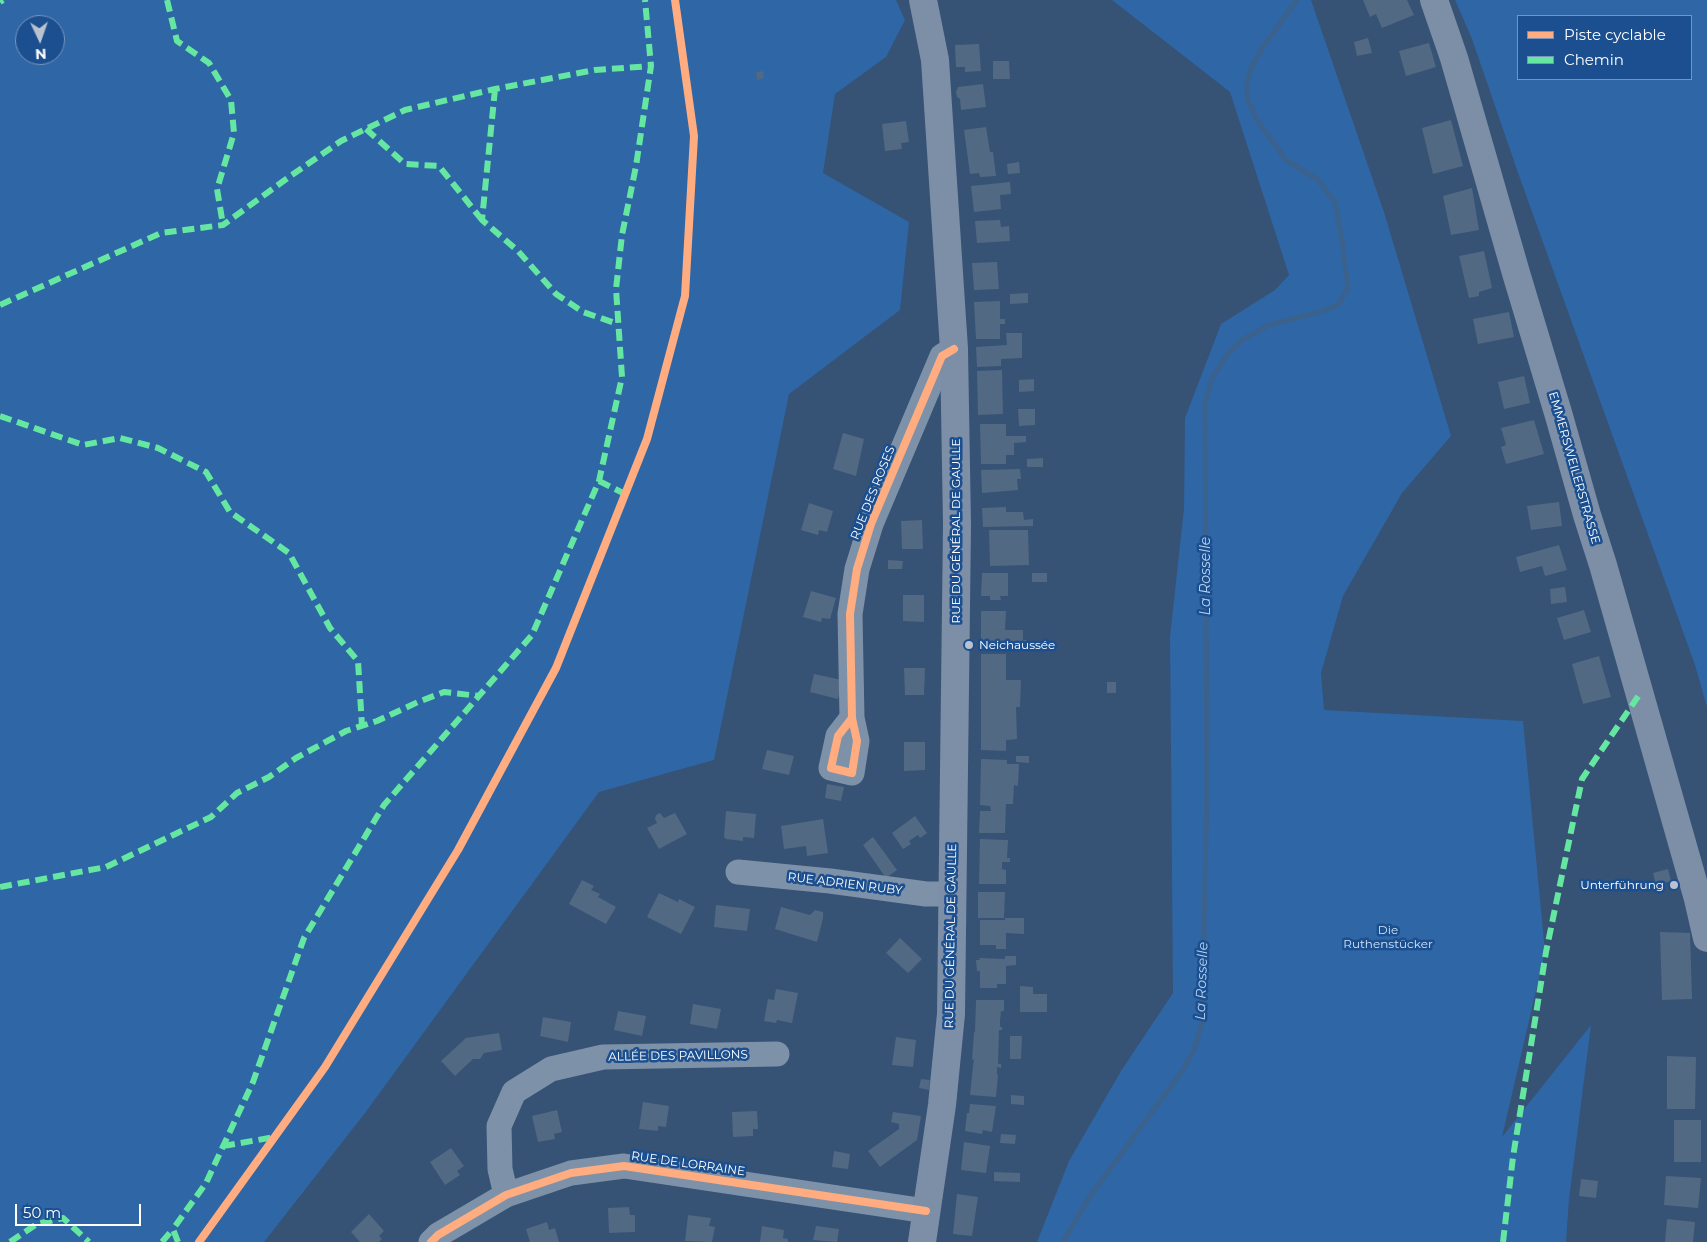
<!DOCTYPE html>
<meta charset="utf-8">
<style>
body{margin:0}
#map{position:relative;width:1707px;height:1242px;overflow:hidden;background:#365274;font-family:Montserrat,sans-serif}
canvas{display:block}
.legend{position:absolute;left:1517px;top:15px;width:175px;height:65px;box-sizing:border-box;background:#1b4f8f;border:1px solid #7695bc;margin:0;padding:6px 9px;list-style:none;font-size:15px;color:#fff}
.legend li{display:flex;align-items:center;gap:10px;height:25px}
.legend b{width:25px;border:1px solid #7695bc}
.north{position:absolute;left:15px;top:15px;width:50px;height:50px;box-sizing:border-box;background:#1b4f8f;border:1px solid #7695bc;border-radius:50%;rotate:177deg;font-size:14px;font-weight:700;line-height:20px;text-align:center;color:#fff}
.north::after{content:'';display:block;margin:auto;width:18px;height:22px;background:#b9c2ce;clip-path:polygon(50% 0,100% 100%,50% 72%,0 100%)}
.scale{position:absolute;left:15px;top:1204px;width:126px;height:22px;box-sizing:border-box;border:2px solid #fff;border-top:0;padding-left:6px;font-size:15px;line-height:18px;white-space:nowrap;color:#fff;-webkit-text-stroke:4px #1b4f8f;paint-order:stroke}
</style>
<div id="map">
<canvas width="1707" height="1242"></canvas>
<ul class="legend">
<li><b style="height:6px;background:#ffac80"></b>Piste cyclable</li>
<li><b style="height:6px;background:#66e7a1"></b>Chemin</li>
</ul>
<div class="north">N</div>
<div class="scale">50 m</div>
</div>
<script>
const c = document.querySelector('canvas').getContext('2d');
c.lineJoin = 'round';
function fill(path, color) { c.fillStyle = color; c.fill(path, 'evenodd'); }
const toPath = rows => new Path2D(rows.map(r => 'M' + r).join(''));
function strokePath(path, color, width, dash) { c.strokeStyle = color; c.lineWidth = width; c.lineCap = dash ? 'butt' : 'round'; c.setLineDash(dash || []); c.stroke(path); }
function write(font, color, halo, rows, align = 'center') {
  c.font = font + ' Montserrat,sans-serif'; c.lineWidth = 5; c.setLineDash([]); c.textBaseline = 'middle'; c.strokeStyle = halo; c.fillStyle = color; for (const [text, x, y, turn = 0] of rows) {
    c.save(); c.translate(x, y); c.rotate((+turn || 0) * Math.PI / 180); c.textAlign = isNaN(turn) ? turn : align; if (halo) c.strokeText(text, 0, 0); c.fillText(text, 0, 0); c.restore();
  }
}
const green = toPath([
 [0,0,896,0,905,20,886,57,835,94,823,173,909,222,900,310,789,394,714,760,599,792,365,1113,264,1242,0,1242],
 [25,25,55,25,55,55,25,55],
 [1112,0,1311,0,1384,212,1451,436,1402,493,1343,596,1321,673,1324,710,1523,721,1545,952,1502,1137,1591,1025,1569,1199,1566,1242,1037,1242,1069,1161,1121,1071,1173,993,1170,637,1184,508,1185,418,1221,324,1275,290,1289,275,1230,92],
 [1455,0,1707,0,1707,707,1695,665,1517,170,1472,39],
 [1691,16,1691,79,1518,79,1518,16]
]);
const stream = toPath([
 [1063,1242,1088,1199,1183,1070,1194,1050,1202,1023,1207,788,1205,405,1212,378,1227,355,1242,340,1269,325,1323,311,1338,305,1348,288,1342,241,1335,202,1317,179,1286,160,1257,120,1247,98,1247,84,1251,68,1263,47,1297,0]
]);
const building = toPath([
 [1363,0,1407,0,1414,15,1382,28,1376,14,1370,17],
 [1368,38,1372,53,1357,56,1354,42],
 [1429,43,1436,67,1406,76,1399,51],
 [979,44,981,71,965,72,965,67,956,67,955,45],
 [993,61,1009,61,1010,79,993,79],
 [763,71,764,78,757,80,756,72],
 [983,84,986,107,961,110,960,99,957,97,956,92,958,87],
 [1451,120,1463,166,1433,174,1422,128],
 [906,121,909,142,901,143,902,149,885,151,882,124],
 [986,127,990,152,993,152,996,176,980,177,979,173,970,174,964,130],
 [1019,162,1020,173,1008,174,1007,164],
 [1010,182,1011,194,1000,195,1001,209,974,212,971,186],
 [1472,188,1479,230,1451,235,1443,196],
 [1000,220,1001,227,1009,226,1010,241,977,243,975,221],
 [1484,251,1492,288,1479,292,1479,296,1469,298,1459,256],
 [997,262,999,289,974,290,972,263],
 [1028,293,1028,303,1010,304,1010,294],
 [1000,301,1000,319,1005,319,1005,324,1000,324,1000,339,976,339,974,302],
 [1509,312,1514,337,1478,344,1473,319],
 [1006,333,1022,333,1022,358,1001,359,1001,366,977,367,976,347,1007,345],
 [1002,370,1003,414,978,415,977,371],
 [1524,376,1530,403,1504,409,1498,382],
 [1034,379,1034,391,1019,392,1019,380],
 [1018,409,1035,409,1035,425,1019,426],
 [1534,420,1544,454,1506,464,1501,447,1506,445,1501,428],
 [980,424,1006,424,1006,436,1026,436,1026,442,1014,443,1014,455,1006,455,1006,464,981,464],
 [843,433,864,439,856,476,833,469],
 [1043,458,1043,467,1027,467,1027,459],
 [1020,469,1021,479,1017,479,1018,490,982,493,981,470],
 [1559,502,1562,526,1531,530,1527,506],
 [809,503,833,511,827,532,819,530,818,535,801,530],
 [1006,507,1006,512,1023,512,1024,520,1033,519,1033,526,983,527,982,508],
 [922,520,923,549,902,549,901,521],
 [989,530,1028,530,1029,565,990,566],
 [1559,545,1567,570,1545,576,1542,566,1520,572,1516,557],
 [888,560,903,561,902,569,888,569],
 [982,573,1008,573,1008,596,1000,596,1001,600,990,600,990,596,981,596],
 [1032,573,1047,573,1047,582,1032,582],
 [1565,587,1567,602,1551,604,1550,589],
 [811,591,836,598,830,619,822,618,821,622,803,617],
 [903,595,924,595,924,622,903,621],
 [1584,610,1591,632,1564,640,1557,618],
 [981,611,1006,611,1005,630,1023,630,1023,640,1027,640,1027,650,1010,650,1010,641,981,641],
 [981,654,1006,654,1006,680,1021,680,1020,707,1016,707,1017,739,1006,740,1006,751,981,750],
 [1599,656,1611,697,1583,704,1572,664],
 [904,668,925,668,924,695,905,695],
 [814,674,842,680,838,699,810,692],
 [1107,682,1116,682,1116,693,1107,693],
 [904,742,925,742,925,770,904,771],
 [767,750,794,756,789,775,762,769],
 [1016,756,1029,756,1029,763,1016,762],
 [981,759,1007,760,1007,764,1019,764,1018,786,1014,785,1013,804,1006,804,1005,833,979,833,980,811,991,811,990,806,980,805],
 [827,784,844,787,841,801,825,798],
 [726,811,756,814,754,838,743,837,743,841,726,839,724,837],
 [660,813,664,818,675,813,687,834,659,849,647,828,657,823,655,819,656,815],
 [915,816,927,833,920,838,918,835,909,841,911,844,903,849,892,833],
 [823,819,828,853,807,856,806,846,784,849,781,826],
 [873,837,897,870,886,878,863,845],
 [980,839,1008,840,1007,858,1010,858,1010,862,1002,862,1002,869,1006,870,1006,884,979,884],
 [1668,869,1671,881,1656,885,1653,873],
 [582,880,594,886,591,890,600,894,598,897,616,907,606,924,569,904],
 [978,892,1005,892,1004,918,978,918],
 [659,893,678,902,679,899,695,907,681,934,647,917],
 [716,905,750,909,747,931,714,927],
 [781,907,810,915,815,910,823,912,823,918,817,942,775,929],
 [1005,918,1024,918,1024,934,1006,933,1006,949,996,949,996,945,980,945,980,920,1005,920],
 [1660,932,1690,933,1692,999,1662,1000],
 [900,938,922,959,908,973,886,953],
 [1005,956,1016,956,1016,965,1006,966,1006,984,997,984,997,988,980,988,980,971,977,971,976,960,980,960,979,958,1005,959],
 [1020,986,1033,987,1033,994,1047,994,1047,1012,1020,1012],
 [776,989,798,993,792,1023,777,1020,776,1023,764,1021,768,999,774,1000],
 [976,1000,1004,1000,1004,1011,1001,1011,1000,1021,1000,1027,1002,1027,1002,1030,999,1030,998,1064,1001,1064,1001,1068,997,1067,997,1074,998,1075,996,1097,970,1095,973,1066,974,1059,972,1060,974,1032,975,1032],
 [693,1004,721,1009,717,1029,690,1024],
 [618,1011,646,1016,642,1036,614,1030],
 [543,1017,571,1022,568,1042,540,1036],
 [499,1033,502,1050,484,1053,480,1059,473,1059,455,1076,441,1061,466,1038],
 [1010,1036,1022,1036,1021,1059,1010,1059],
 [896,1037,916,1040,913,1067,892,1065],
 [1667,1056,1696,1057,1695,1109,1667,1109],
 [921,1079,930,1080,929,1090,919,1088],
 [1011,1095,1024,1096,1024,1105,1011,1104],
 [643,1102,669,1106,666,1127,658,1126,658,1131,639,1129],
 [970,1104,996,1106,992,1132,983,1130,982,1134,965,1131,967,1113,969,1113],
 [557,1110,562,1132,554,1134,555,1139,538,1142,532,1116],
 [757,1111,758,1129,753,1129,753,1136,733,1137,732,1112],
 [893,1112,921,1116,917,1140,880,1167,868,1151,899,1129,899,1124,891,1122],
 [1674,1120,1701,1120,1701,1162,1674,1162],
 [1001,1134,1016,1135,1015,1144,1000,1143],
 [964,1142,990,1146,986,1173,961,1170],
 [451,1148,464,1166,457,1171,460,1175,445,1185,430,1162],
 [834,1151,850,1154,848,1169,832,1167],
 [994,1172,1020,1173,1020,1182,994,1181],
 [1666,1176,1701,1178,1698,1208,1664,1205],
 [1581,1179,1598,1181,1596,1198,1579,1196],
 [957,1194,978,1197,972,1236,953,1234],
 [629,1207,630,1215,635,1215,635,1232,609,1233,608,1208],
 [369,1214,384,1231,379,1236,382,1239,379,1242,360,1242,351,1232],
 [688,1215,711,1218,709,1226,715,1227,712,1242,685,1241],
 [1667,1219,1695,1222,1693,1242,1665,1242],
 [547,1222,549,1230,555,1228,559,1242,530,1242,526,1229],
 [762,1226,784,1230,783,1238,788,1239,788,1242,760,1242],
 [816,1226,839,1229,837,1242,813,1240]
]);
const minor = toPath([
 [852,718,838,736,831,768,852,773,857,741,852,718,850,614,857,569,871,524,942,356,954,349],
 [738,872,830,881,926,894,952,894],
 [506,1195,500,1169,499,1126,514,1092,551,1069,603,1057,777,1054],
 [431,1242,438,1235,506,1195,571,1173,624,1166,926,1211]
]);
const major = toPath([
 [1434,0,1454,58,1516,273,1559,416,1587,515,1603,565,1698,899,1707,938],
 [922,1242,942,1105,951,1014,957,525,954,349,935,60,923,0]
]);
const quiet = toPath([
 [167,0,177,41,209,63,231,100,234,133,217,189,223,225],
 [0,2,3,0],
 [495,89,482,220,518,251,556,294,583,312,618,324],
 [366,129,405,164,439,166,482,220],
 [0,305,161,233,223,225,289,177,341,141,405,110,495,89,595,70,651,66],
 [0,416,83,445,120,438,158,448,206,472,230,512,289,553,330,628,358,661,362,726],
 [599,481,625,494],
 [0,887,106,867,211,817,237,793,269,777,296,758,346,731,377,721,418,702,444,692,479,696],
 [223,1146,275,1137],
 [10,1242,37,1224,63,1218,89,1242],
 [162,1242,173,1229],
 [178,1242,173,1229,206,1183,253,1082,304,938,384,805,532,635,599,481,622,377,616,289,622,235,636,166,651,66,645,0],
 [1503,1242,1513,1157,1546,952,1582,779,1639,695]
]);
const cycleway = toPath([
 [852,718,838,736,831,768,852,773,857,741,852,718,850,614,857,569,871,524,942,356,954,349],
 [199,1242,325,1067,458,850,556,668,647,439,685,296,694,136,675,0],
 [431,1242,438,1235,506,1195,571,1173,624,1166,926,1211]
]);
const markers = [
 [969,645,5,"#b9c2ce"],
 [1674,885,5,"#b9c2ce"]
];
const streetNames = [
 ["EMMERSWEILERSTRASSE",1574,468,74],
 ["RUE DES ROSES",873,493,-68],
 ["RUE DU GÉNÉRAL DE GAULLE",956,531,-90],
 ["RUE ADRIEN RUBY",845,884,7],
 ["RUE DU GÉNÉRAL DE GAULLE",951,936,-89],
 ["ALLÉE DES PAVILLONS",678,1056,-1],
 ["RUE DE LORRAINE",688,1164,8]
];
const poiNames = [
 ["Neichaussée",979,645],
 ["Unterführung",1664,885,"right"]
];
const parkNames = [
 ["Die",1388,930],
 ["Ruthenstücker",1388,944]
];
const waterNames = [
 ["La Rosselle",1206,576,-90],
 ["La Rosselle",1202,981,-88]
];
fill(green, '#2f66a5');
strokePath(stream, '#3b618d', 5);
fill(building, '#526984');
strokePath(minor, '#7d92a8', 25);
strokePath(major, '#7d8ea7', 28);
strokePath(quiet, '#66e7a1', 6, [12, 6]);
strokePath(cycleway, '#ffac80', 8);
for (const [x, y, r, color] of markers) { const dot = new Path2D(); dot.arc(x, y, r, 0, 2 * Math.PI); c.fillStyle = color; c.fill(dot); strokePath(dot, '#1b4f8f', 2); }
write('12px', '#fff', '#1b4f8f', streetNames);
write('12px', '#fff', '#1b4f8f', poiNames, 'left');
write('12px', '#cfe3fa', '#1b4f8f', parkNames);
write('italic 14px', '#b5d3f5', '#1b4f8f', waterNames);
</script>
